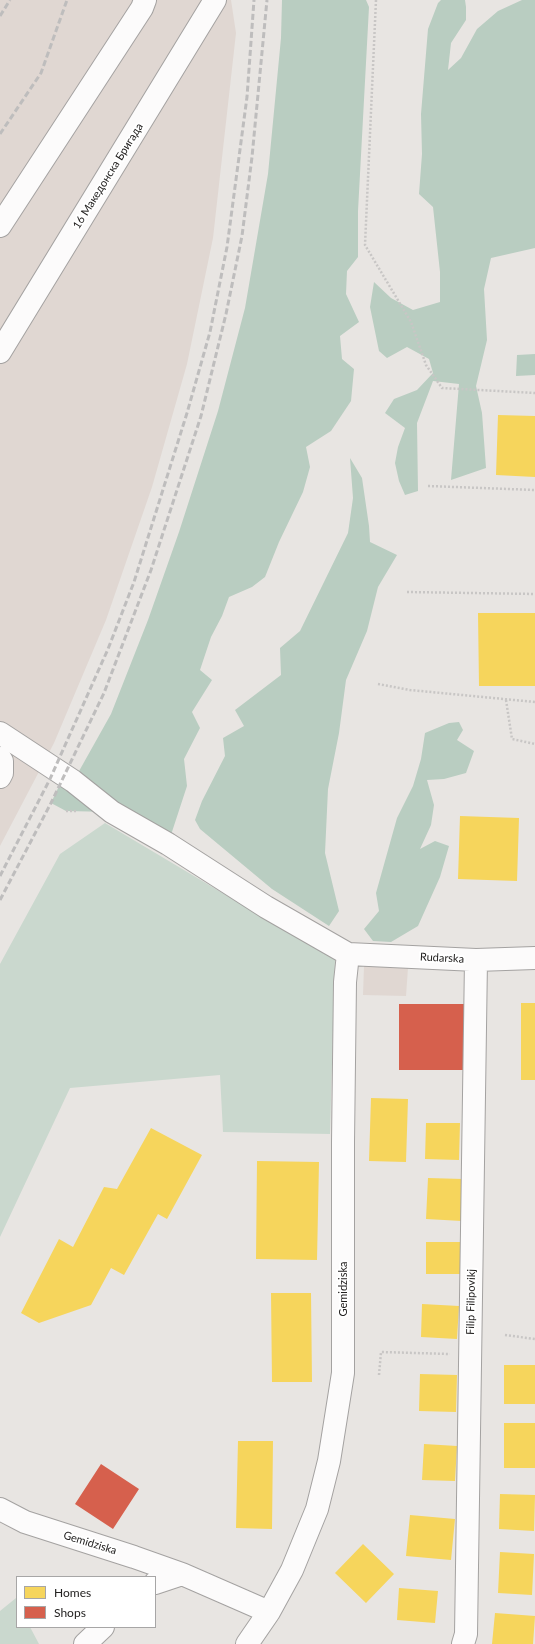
<!DOCTYPE html>
<meta charset="utf-8">
<style>
body{margin:0}
#map{position:relative;width:535px;height:1644px;overflow:hidden;background:#e8e5e2;font-family:Lato,sans-serif}
canvas{display:block}
.legend{position:absolute;left:16px;top:1576px;width:140px;height:52px;box-sizing:border-box;background:#fff;border:1px solid #a7a6a6;margin:0;padding:5px 7px;list-style:none;font-size:12px;color:#232120}
.legend li{display:flex;align-items:center;gap:8px;height:20px}
.legend b{width:20px;border:1px solid #a7a6a6}
</style>
<div id="map">
<canvas width="535" height="1644"></canvas>
<ul class="legend">
<li><b style="height:11px;background:#f6d55c"></b>Homes</li>
<li><b style="height:11px;background:#d6604d"></b>Shops</li>
</ul>
</div>
<script>
const c = document.querySelector('canvas').getContext('2d');
c.lineJoin = 'round';
function fill(path, color) { c.fillStyle = color; c.fill(path, 'evenodd'); }
const toPath = rows => new Path2D(rows.map(r => 'M' + r).join(''));
function strokePath(path, color, width, dash) { c.strokeStyle = color; c.lineWidth = width; c.lineCap = dash ? 'butt' : 'round'; c.setLineDash(dash || []); c.stroke(path); }
function write(font, color, halo, rows, align = 'center') {
  c.font = font + ' Lato,sans-serif'; c.lineWidth = 4; c.setLineDash([]); c.textBaseline = 'middle'; c.strokeStyle = halo; c.fillStyle = color; for (const [text, x, y, turn = 0] of rows) {
    c.save(); c.translate(x, y); c.rotate((+turn || 0) * Math.PI / 180); c.textAlign = isNaN(turn) ? turn : align; if (halo) c.strokeText(text, 0, 0); c.fillText(text, 0, 0); c.restore();
  }
}
const built = toPath([
 [0,0,231,0,236,33,213,238,187,364,152,487,106,620,54,743,0,846],
 [364,966,408,968,406,996,363,995]
]);
const green = toPath([
 [105,823,335,960,330,1134,223,1132,220,1075,70,1088,0,1237,0,964,60,854],
 [16,1598,17,1601,17,1627,30,1627,39,1644,0,1644,0,1611]
]);
const forest = toPath([
 [282,0,366,0,369,7,358,211,358,257,347,271,346,294,359,322,340,336,342,359,354,369,351,401,331,431,306,447,310,467,303,492,279,542,265,577,252,587,229,597,222,616,211,637,200,670,212,680,192,712,200,728,184,759,187,786,168,844,112,812,66,811,51,803,60,784,69,789,111,714,148,620,179,532,218,411,245,308,268,174,281,38],
 [441,0,465,0,466,7,466,20,451,43,448,70,461,58,477,29,498,11,522,0,535,0,535,248,491,258,484,289,487,340,476,386,482,413,486,468,451,480,459,384,433,381,417,423,418,491,405,495,399,481,395,463,398,447,405,428,385,413,394,399,417,390,433,373,429,359,407,347,387,358,379,351,370,307,374,282,391,298,413,310,440,302,440,272,433,207,419,194,422,154,421,114,428,29,438,3],
 [535,354,535,375,516,376,517,355],
 [350,458,362,478,369,526,370,542,397,555,378,587,367,631,346,680,339,733,328,789,325,853,339,911,329,926,272,889,200,829,195,820,202,801,225,756,223,738,244,726,235,710,281,675,280,648,300,631,348,533,353,498],
 [459,722,463,730,457,740,474,751,466,773,444,779,427,780,434,805,431,825,420,849,435,841,449,846,440,877,418,926,391,942,373,941,364,929,379,911,376,893,397,818,413,786,421,759,425,733,449,723]
]);
const homes = toPath([
 [498,415,535,416,535,477,496,475],
 [478,613,535,613,535,686,479,686],
 [460,816,519,818,517,881,458,879],
 [521,1003,535,1003,535,1080,521,1080],
 [371,1098,408,1099,406,1162,369,1161],
 [426,1123,460,1123,459,1160,425,1159],
 [151,1128,202,1155,167,1219,158,1214,124,1275,111,1268,91,1305,39,1323,21,1313,59,1239,73,1247,104,1187,117,1189],
 [257,1161,319,1162,317,1260,256,1259],
 [428,1178,463,1179,462,1221,426,1219],
 [426,1242,460,1242,460,1274,426,1274],
 [271,1293,311,1293,312,1382,272,1382],
 [422,1304,459,1306,457,1339,421,1337],
 [504,1365,535,1365,535,1404,504,1404],
 [420,1374,457,1375,456,1412,419,1411],
 [504,1423,535,1423,535,1468,504,1468],
 [238,1441,273,1441,272,1529,236,1528],
 [424,1444,457,1446,455,1481,422,1480],
 [500,1494,535,1495,534,1531,499,1529],
 [410,1515,455,1519,451,1560,406,1556],
 [363,1544,394,1574,366,1603,335,1573],
 [500,1552,534,1554,532,1595,498,1593],
 [399,1588,438,1591,435,1623,397,1620],
 [495,1613,535,1616,533,1644,492,1644]
]);
const shops = toPath([
 [399,1004,464,1004,464,1070,399,1070],
 [101,1464,139,1489,113,1529,75,1504]
]);
const path = toPath([
 [376,0,365,245,411,322,426,365,442,388,535,393],
 [428,486,535,490],
 [407,592,535,594],
 [378,684,410,690,535,702],
 [506,700,512,739,535,744],
 [66,811,78,811],
 [505,1335,535,1339],
 [379,1375,381,1352,450,1354]
]);
const minor = toPath([
 [0,226,142,8,145,0],
 [0,352,215,0],
 [0,733,73,781,112,812,168,844,266,907,348,954,476,960,535,958],
 [0,758,2,761,2,773,0,777],
 [0,1509,25,1522,134,1557,182,1574],
 [155,1583,182,1574,269,1612],
 [85,1644,103,1627],
 [247,1644,269,1612,292,1570,317,1509,329,1461,343,1373,343,1142,345,982,348,954],
 [463,1644,466,1634,476,960]
]);
const rail = toPath([
 [0,16,10,0],
 [0,134,41,73,67,0],
 [0,876,50,779,108,649,134,582,187,413,210,332,227,247,247,97,254,0],
 [0,900,51,803,104,693,151,570,201,416,226,314,242,236,252,157,267,0]
]);
const streetNames = [
 ["16 Македонска Бригада",108,176,-58],
 ["Rudarska",442,958,3],
 ["Gemidziska",343,1289,-90],
 ["Filip Filipovikj",471,1302,-89],
 ["Gemidziska",90,1543,17]
];
fill(built, '#e0d7d2');
fill(green, '#cad8ce');
fill(forest, '#b9cdc1');
fill(homes, '#f6d55c');
fill(shops, '#d6604d');
strokePath(minor, '#a4a2a1', 24);
strokePath(path, '#c8c6c5', 2.5, [2, 2]);
strokePath(minor, '#fcfbfb', 22);
strokePath(rail, '#bebdbd', 3, [6, 3]);
write('11px', '#232120', '#fff', streetNames);
</script>
